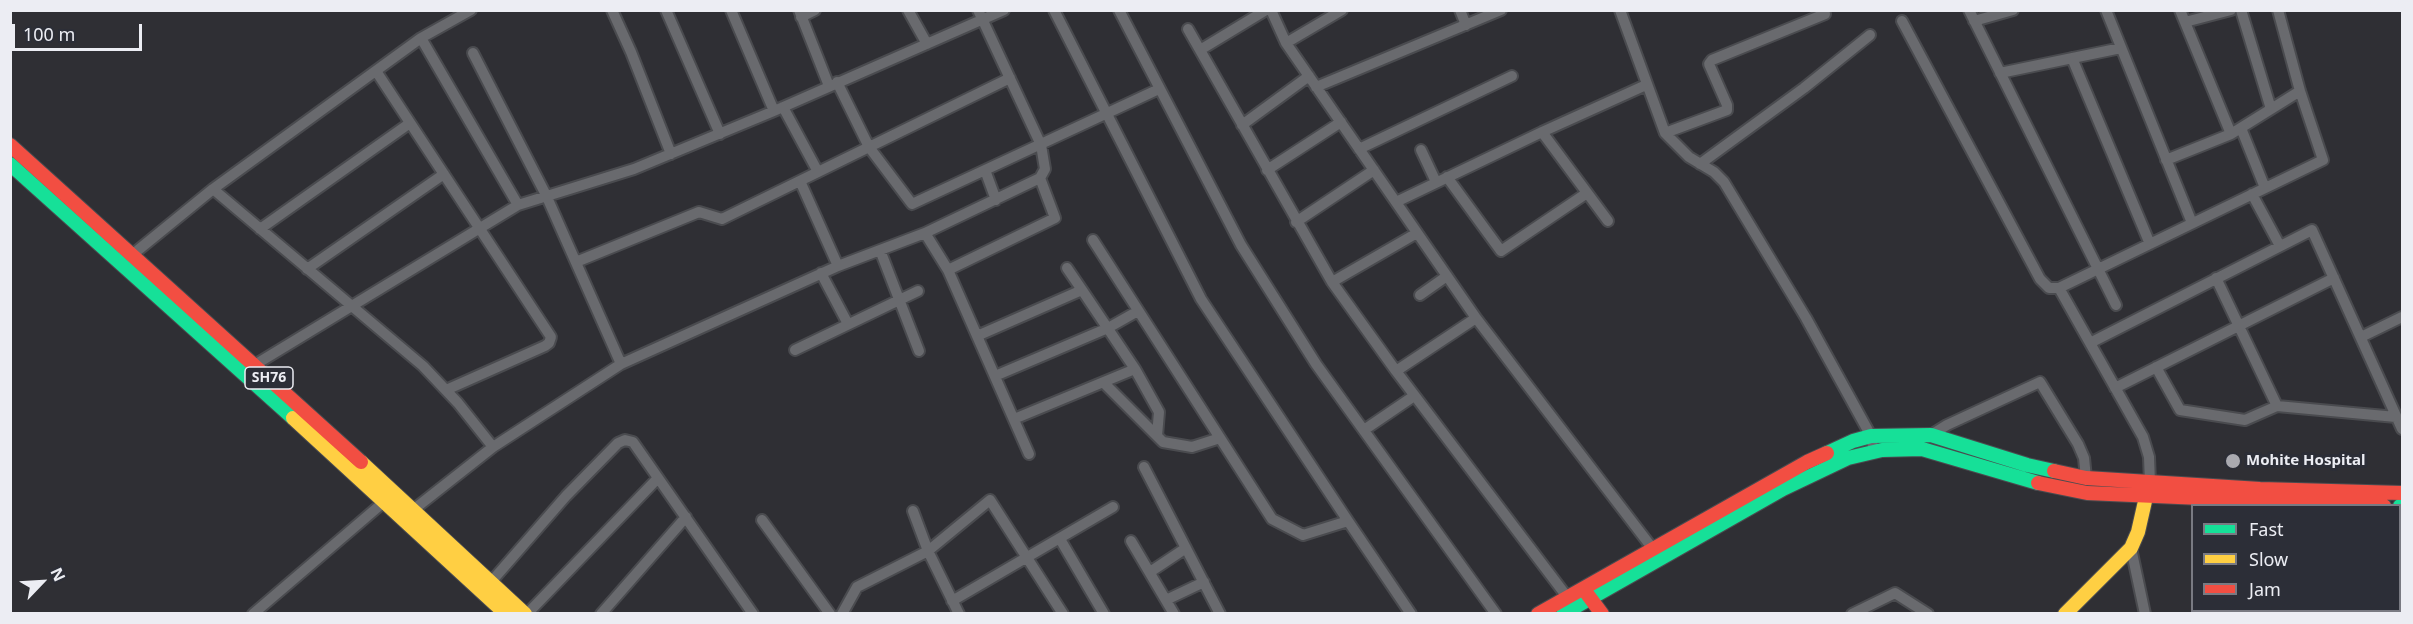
<!DOCTYPE html>
<style>
body{margin:0}
#map{position:relative;width:2413px;height:624px;overflow:hidden;background:#2f2f34;font-family:"Noto Sans",sans-serif}
canvas{display:block}
.frame{position:absolute;inset:0;border:12px solid #ecedf3;pointer-events:none}
.legend{position:absolute;left:2191px;top:504px;width:210px;height:108px;box-sizing:border-box;background:#2c2e37;border:2px solid #797a82;margin:0;padding:8px 10px;list-style:none;font-size:18px;color:#ecedf3}
.legend li{display:flex;align-items:center;gap:12px;height:30px}
.legend b{width:30px;border:2px solid #797a82}
.north{position:absolute;left:12px;top:552px;width:60px;height:60px;-webkit-text-stroke:4px #2c2e37;paint-order:stroke;rotate:65deg;font-size:16px;font-weight:700;line-height:24px;text-align:center;color:#ecedf3}
.north::after{content:'';display:block;margin:auto;width:21px;height:27px;background:#ecedf3;clip-path:polygon(50% 0,100% 100%,50% 72%,0 100%)}
.scale{position:absolute;left:12px;top:24px;width:130px;height:27px;box-sizing:border-box;border:3px solid #ecedf3;border-top:0;padding-left:8px;font-size:18px;line-height:21px;white-space:nowrap;color:#ecedf3;-webkit-text-stroke:4px #2c2e37;paint-order:stroke}
</style>
<div id="map">
<canvas width="2413" height="624"></canvas>
<div class="frame"></div>
<ul class="legend">
<li><b style="height:8px;background:#16e098"></b>Fast</li>
<li><b style="height:8px;background:#ffcf43"></b>Slow</li>
<li><b style="height:8px;background:#f24e42"></b>Jam</li>
</ul>
<div class="north">N</div>
<div class="scale">100 m</div>
</div>
<script>
const c = document.querySelector('canvas').getContext('2d');
c.lineJoin = 'round';
const toPath = rows => new Path2D(rows.map(r => 'M' + r).join(''));
function strokePath(path, color, width, dash) { c.strokeStyle = color; c.lineWidth = width; c.lineCap = dash ? 'butt' : 'round'; c.setLineDash(dash || []); c.stroke(path); }
function write(font, color, halo, rows, align = 'center') {
  c.font = font + ' "Noto Sans",sans-serif'; c.lineWidth = 6; c.setLineDash([]); c.textBaseline = 'middle'; c.strokeStyle = halo; c.fillStyle = color; for (const [text, x, y, turn = 0] of rows) {
    c.save(); c.translate(x, y); c.rotate((+turn || 0) * Math.PI / 180); c.textAlign = isNaN(turn) ? turn : align; if (halo) c.strokeText(text, 0, 0); c.fillText(text, 0, 0); c.restore();
  }
}
const street = toPath([
 [612,10,631,52,671,154],
 [666,10,720,134],
 [731,10,774,111],
 [799,10,829,86],
 [908,10,927,44],
 [1054,10,1201,299,1348,521,1411,614],
 [1119,10,1241,245,1316,364,1496,614],
 [1271,10,1286,43,1476,318,1653,549],
 [1460,10,1466,25],
 [1620,10,1665,133,1689,157,1714,172,1724,182,1806,318,1871,436,1874,451],
 [1969,10,2116,305],
 [2106,10,2192,223],
 [2180,10,2231,134],
 [2241,10,2271,109],
 [801,17,815,10],
 [1902,21,2040,279,2049,288,2059,288,2323,160,2300,91,2278,10],
 [1974,21,2013,10],
 [2185,22,2231,10],
 [1188,29,1332,282,1396,371,1571,602],
 [421,38,518,205],
 [1286,43,1342,10],
 [1200,50,1266,10],
 [473,53,546,195,621,364],
 [2072,58,2150,244],
 [376,71,551,337,549,343,545,346,446,390],
 [2000,73,2121,48],
 [837,82,869,147,912,204,1159,89],
 [1316,87,1501,10],
 [783,107,818,172],
 [1242,125,1309,76],
 [2241,128,2265,188],
 [1542,132,1646,85],
 [1665,133,1727,110,1727,105,1709,64,1712,60,1825,14],
 [1359,149,1512,76],
 [1421,150,1436,182],
 [2166,160,2231,134,2300,91],
 [1700,164,1804,88,1870,35],
 [985,170,996,200],
 [1267,170,1341,122],
 [1447,177,1501,251,1587,193],
 [800,181,838,266],
 [213,189,423,366,458,403,493,447],
 [2252,194,2280,246],
 [1396,202,1542,132,1608,221],
 [1296,222,1374,170],
 [260,229,410,123],
 [925,233,948,270,1029,454],
 [1093,240,1272,519,1303,535,1348,521],
 [880,250,919,351],
 [132,255,213,189,421,38,471,10],
 [576,262,699,212,722,219,1010,78],
 [1067,268,1082,290],
 [307,269,444,174],
 [948,270,1055,218,1040,178],
 [821,273,848,324],
 [1332,282,1417,233],
 [2059,288,2143,437,2149,457,2150,483],
 [1420,295,1447,276],
 [977,336,1082,290,1135,369,1014,419],
 [2361,337,2402,317],
 [2090,343,2312,230,2402,429],
 [795,350,918,291],
 [2156,367,2180,410,2245,420,2277,406,2216,278],
 [248,369,518,205,634,169,774,111,1004,10],
 [1135,369,1159,412,1157,436],
 [1396,371,1476,318],
 [995,376,1108,328,1138,311],
 [1104,383,1163,442,1192,447,1220,438],
 [2115,388,2334,278],
 [2277,406,2396,417],
 [1364,430,1414,396],
 [1931,435,1947,425,2040,382,2078,444,2084,458,2086,478],
 [1144,467,1220,614],
 [413,510,493,447,621,364,838,266,925,233,1040,178,1045,169,1041,145,978,10],
 [913,511,928,551,959,614],
 [762,520,830,614],
 [1060,539,1104,614],
 [1131,541,1174,614],
 [2131,548,2145,614],
 [1150,572,1186,548],
 [491,582,566,496,618,443,625,440,633,442,753,614],
 [1166,600,1204,582],
 [952,601,1113,507],
 [2222,610,2223,614],
 [2324,610,2326,614],
 [253,614,385,501],
 [527,614,658,478],
 [601,614,686,517],
 [842,614,857,587,928,551,990,500,1063,614],
 [1852,614,1895,593,1928,614]
]);
const fast = toPath([
 [10,164,293,418],
 [1827,453,1853,441,1871,436,1931,435,2027,465,2054,471],
 [2400,506,2402,506],
 [1563,614,1783,489,1848,458,1882,450,1922,449,2038,483]
]);
const slow = toPath([
 [293,418,506,614],
 [361,462,525,614],
 [2065,614,2131,548,2138,532,2148,488]
]);
const jam = toPath([
 [10,145,361,462],
 [2054,471,2086,478,2260,489,2402,493],
 [2038,483,2087,493,2384,506],
 [1585,591,1602,614],
 [1538,614,1807,462,1827,453]
]);
const markers = [
 [2233,461,8,"#aaaab0"]
];
const shields = [
 [269,378,48]
];
const shieldNames = [
 ["SH76",269,378]
];
const poiNames = [
 ["Mohite Hospital",2246,461]
];
strokePath(street, '#4a4b4f', 14);
strokePath(fast, '#4a4b4f', 16);
strokePath(slow, '#4a4b4f', 16);
strokePath(jam, '#4a4b4f', 16);
strokePath(street, '#696a6e', 10);
strokePath(fast, '#16e098', 14);
strokePath(slow, '#ffcf43', 14);
strokePath(jam, '#f24e42', 14);
for (const [x, y, r, color] of markers) { const dot = new Path2D(); dot.arc(x, y, r, 0, 2 * Math.PI); c.fillStyle = color; c.fill(dot); strokePath(dot, '#2c2e37', 2); }
for (const [x, y, w] of shields) { const box = new Path2D(); box.roundRect(x - w / 2, y - 11, w, 22, 4.5); c.fillStyle = '#2c2e37'; c.fill(box); strokePath(box, '#ecedf3', 1.5); }
write('bold 14px', '#ecedf3', null, shieldNames);
write('bold 15px', '#ecedf3', '#2c2e37', poiNames, 'left');
</script>
